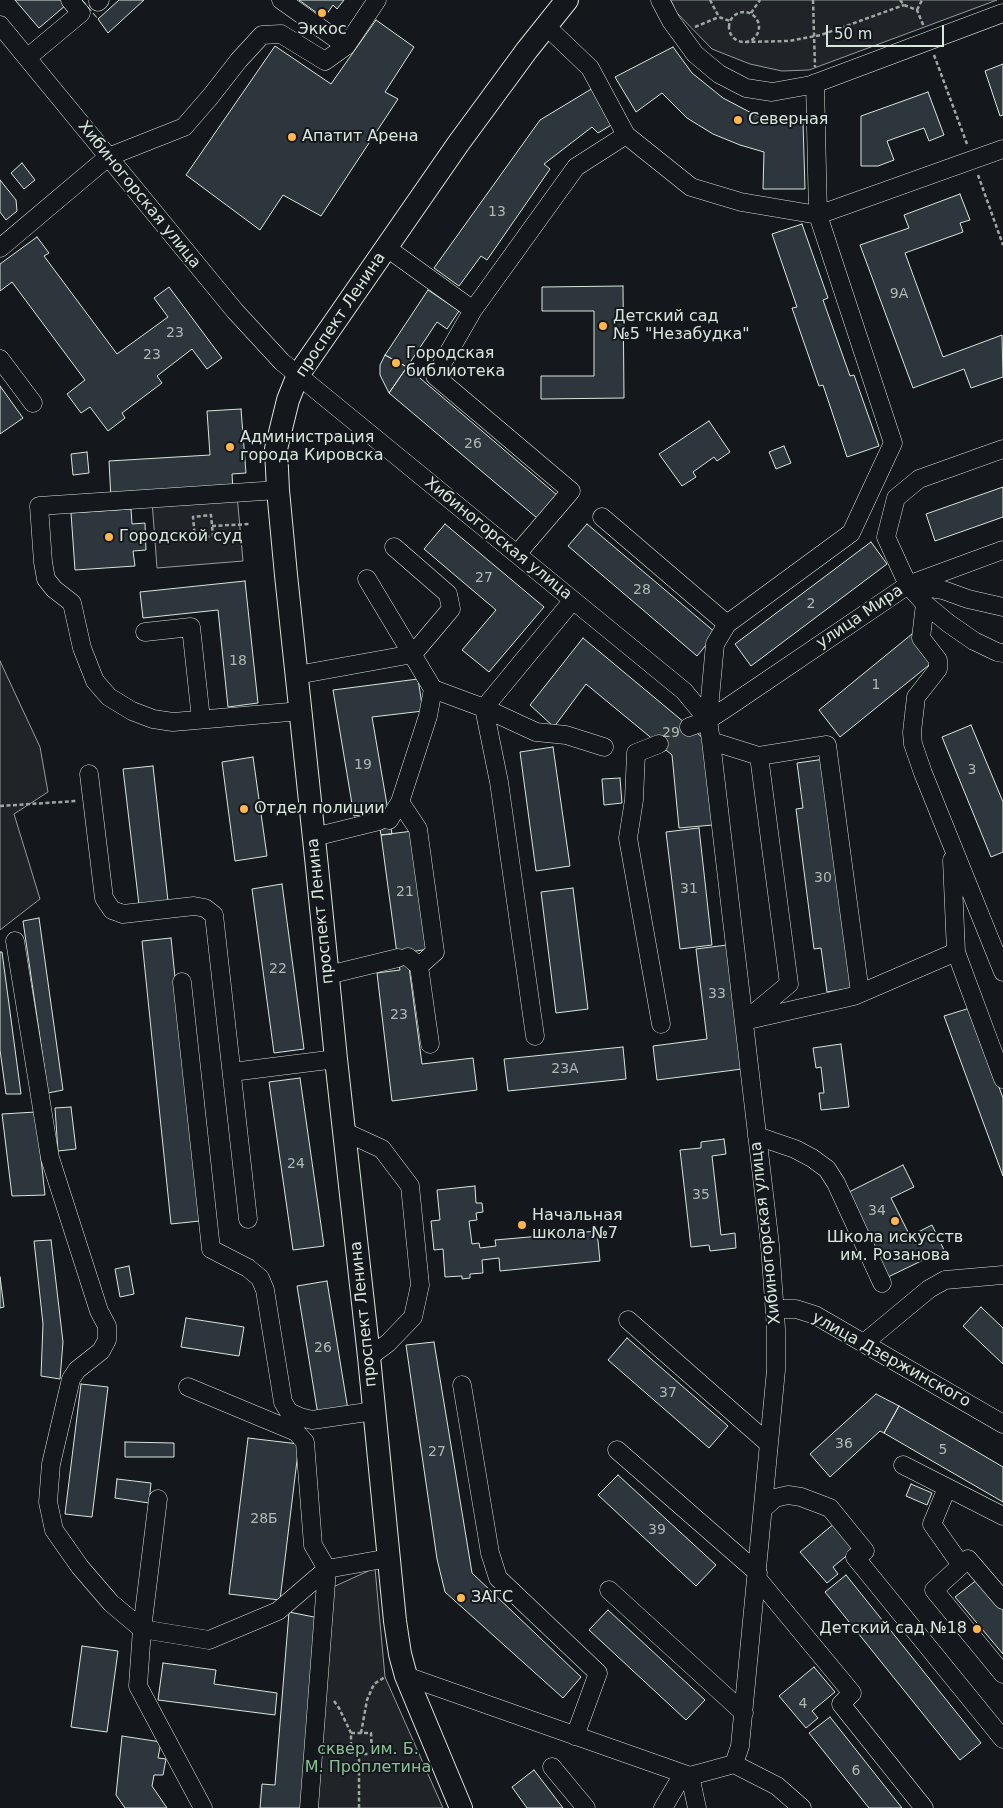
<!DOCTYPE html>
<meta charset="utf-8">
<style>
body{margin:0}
#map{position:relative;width:1003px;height:1808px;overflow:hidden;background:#14181c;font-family:"DejaVu Sans",sans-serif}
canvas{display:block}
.scale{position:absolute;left:826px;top:25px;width:118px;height:22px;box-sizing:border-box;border:2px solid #d8e6dc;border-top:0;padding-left:6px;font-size:15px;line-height:18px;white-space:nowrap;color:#d8e6dc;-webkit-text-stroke:4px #14181c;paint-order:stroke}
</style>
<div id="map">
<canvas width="1003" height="1808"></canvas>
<div class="scale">50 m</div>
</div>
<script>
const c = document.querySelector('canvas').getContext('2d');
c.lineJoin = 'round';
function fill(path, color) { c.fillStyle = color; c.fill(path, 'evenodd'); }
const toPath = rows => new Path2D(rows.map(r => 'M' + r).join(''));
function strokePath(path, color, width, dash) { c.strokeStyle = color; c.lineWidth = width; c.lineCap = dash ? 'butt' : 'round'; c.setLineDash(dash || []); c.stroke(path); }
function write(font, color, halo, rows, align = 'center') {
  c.font = font + ' "DejaVu Sans",sans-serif'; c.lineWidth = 4; c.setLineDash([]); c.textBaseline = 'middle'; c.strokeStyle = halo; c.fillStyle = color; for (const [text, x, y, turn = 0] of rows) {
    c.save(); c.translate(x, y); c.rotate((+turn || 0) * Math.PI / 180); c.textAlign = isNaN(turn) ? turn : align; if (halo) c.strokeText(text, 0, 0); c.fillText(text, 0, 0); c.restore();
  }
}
const green = toPath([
 [671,0,997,0,809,70,782,71,750,64,712,49,676,12,671,0],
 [237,495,243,561,157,568,152,501,237,495],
 [0,661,40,747,48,792,14,814,40,899,0,930,0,661],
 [375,1568,385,1677,443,1808,315,1808,333,1587,375,1568]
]);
const building = toPath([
 [15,0,62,0,66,5,39,28,15,0],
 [119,0,144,0,108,33,98,19,119,0],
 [299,0,344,0,337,9,333,5,324,18,299,0],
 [376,20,414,47,385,92,398,99,321,216,283,195,260,230,186,175,275,46,331,84,376,20],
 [673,47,692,73,723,98,759,117,803,122,805,189,763,189,764,152,740,145,713,134,687,118,662,93,636,112,615,77,673,47],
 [1003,64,1003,115,1000,116,985,71,1003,64],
 [593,88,613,124,598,133,592,127,544,164,550,169,487,260,481,256,459,286,434,268,540,120,593,88],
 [928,92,944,135,929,141,924,128,887,141,894,160,878,166,861,166,861,116,928,92],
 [22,163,35,180,24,189,11,173,22,163],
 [0,180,16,200,17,211,6,220,0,212,0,180],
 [960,194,970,220,960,223,963,232,905,253,943,357,1002,335,1003,377,971,388,964,369,913,388,860,245,909,228,904,215,960,194],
 [802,224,828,298,823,300,850,376,854,375,879,446,847,457,823,385,819,386,792,308,797,307,772,234,802,224],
 [37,237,49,253,44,256,117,354,168,317,154,298,169,287,222,358,207,369,192,349,157,376,162,383,122,413,125,418,108,431,90,407,81,413,67,394,85,380,12,282,0,291,0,264,37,237],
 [623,286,624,398,541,399,541,376,594,376,594,311,542,311,542,287,623,286],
 [428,290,459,311,447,329,437,322,407,367,385,355,428,290],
 [385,355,407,367,389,393,380,375,380,365,385,355],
 [407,367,557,495,537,518,389,393,407,367],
 [0,386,23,418,0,434,0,386],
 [241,409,246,473,232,474,233,490,111,499,109,461,210,455,207,411,241,409],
 [709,421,730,452,717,461,714,457,693,472,696,477,682,486,659,454,709,421],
 [784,446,791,463,776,469,769,452,784,446],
 [87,452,89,473,73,475,71,454,87,452],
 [1003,487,1003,517,935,541,926,514,1003,487],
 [131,509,132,524,145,523,146,550,133,551,135,566,75,570,71,513,131,509],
 [445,524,544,607,489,672,462,650,496,610,424,549,445,524],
 [587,524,716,633,697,656,568,546,587,524],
 [871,542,887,564,751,666,735,644,871,542],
 [245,581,258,703,228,707,218,610,143,618,140,592,245,581],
 [912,634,934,661,840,737,819,710,912,634],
 [583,638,703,738,713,825,679,828,672,755,586,684,554,727,530,705,583,638],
 [418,679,423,711,372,717,392,834,381,835,377,812,354,816,333,690,418,679],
 [971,725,1003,802,1003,852,991,857,942,737,971,725],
 [553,747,570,866,536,871,520,752,553,747],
 [253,757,267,856,235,861,222,762,253,757],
 [825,759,855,988,827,992,821,948,814,949,796,809,803,808,797,763,825,759],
 [153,766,168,901,139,905,123,769,153,766],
 [620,778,622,803,604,805,602,779,620,778],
 [699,828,712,945,680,949,666,832,699,828],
 [413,831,429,949,397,954,381,835,413,831],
 [282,884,304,1049,274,1053,252,889,282,884],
 [573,888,588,1009,556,1013,541,892,573,888],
 [39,918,63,1090,48,1093,23,921,39,918],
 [171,938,200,1221,171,1224,142,941,171,938],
 [727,945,742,1069,657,1080,653,1046,707,1039,696,949,727,945],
 [0,952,2,952,21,1094,6,1094,0,1050,0,952],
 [407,952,422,1064,473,1058,477,1090,392,1101,377,973,400,970,397,954,407,952],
 [970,1008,1003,1098,1003,1176,944,1016,970,1008],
 [841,1044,849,1107,821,1110,819,1093,824,1093,821,1067,816,1068,813,1048,841,1044],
 [623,1047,626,1079,508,1091,504,1059,623,1047],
 [300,1078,324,1246,293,1250,269,1082,300,1078],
 [71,1107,76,1149,58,1151,55,1108,71,1107],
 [36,1112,45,1195,12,1196,2,1114,36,1112],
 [724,1139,726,1154,712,1156,721,1235,735,1233,736,1248,710,1251,709,1245,691,1247,680,1150,701,1148,701,1142,724,1139],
 [903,1165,914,1187,891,1198,910,1236,932,1225,944,1250,888,1277,847,1193,903,1165],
 [475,1186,476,1203,482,1203,483,1212,476,1213,477,1220,469,1221,472,1244,479,1243,480,1248,496,1246,495,1240,597,1231,600,1261,500,1271,499,1258,482,1260,483,1273,470,1274,470,1278,462,1279,462,1276,445,1277,443,1249,434,1250,431,1221,440,1220,437,1190,475,1186],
 [51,1240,63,1342,60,1379,41,1376,43,1324,34,1241,51,1240],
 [129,1266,134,1294,120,1297,115,1269,129,1266],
 [0,1277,4,1307,0,1308,0,1277],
 [327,1281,348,1410,318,1415,297,1286,327,1281],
 [981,1307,1003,1328,1003,1364,963,1326,981,1307],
 [186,1318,244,1327,239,1356,181,1347,186,1318],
 [627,1338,728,1426,709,1448,608,1360,627,1338],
 [434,1342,472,1573,581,1677,563,1698,445,1592,437,1559,406,1345,434,1342],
 [81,1384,108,1387,92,1517,65,1514,81,1384],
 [876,1394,899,1406,884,1433,880,1431,830,1477,810,1454,876,1394],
 [899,1406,1003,1467,1003,1502,884,1433,899,1406],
 [248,1438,299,1444,280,1600,229,1594,248,1438],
 [125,1442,174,1443,174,1457,125,1457,125,1442],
 [618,1475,716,1565,696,1586,598,1495,618,1475],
 [117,1479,151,1483,149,1503,115,1498,117,1479],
 [911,1484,932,1493,927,1505,906,1496,911,1484],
 [835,1523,856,1548,833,1567,838,1574,827,1583,800,1552,835,1523],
 [846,1575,981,1743,960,1760,825,1592,846,1575],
 [978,1579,1003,1609,1003,1654,955,1597,978,1579],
 [608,1610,705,1700,686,1720,589,1630,608,1610],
 [289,1612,319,1618,303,1808,260,1808,262,1784,275,1785,289,1612],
 [82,1646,118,1651,107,1732,71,1727,82,1646],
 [163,1663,216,1670,214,1684,277,1693,275,1715,158,1700,163,1663],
 [814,1667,835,1692,812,1711,818,1718,806,1728,779,1696,814,1667],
 [830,1717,902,1808,869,1808,809,1733,830,1717],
 [122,1736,161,1742,158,1758,166,1759,163,1775,154,1775,152,1786,167,1808,125,1808,116,1795,122,1736],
 [534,1770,563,1808,527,1808,512,1787,534,1770]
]);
const minorTunnel = toPath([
 [659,744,689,727]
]);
const path = toPath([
 [710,0,719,17,730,21],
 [813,0,815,67],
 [900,0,904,5,917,10,924,27],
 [917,10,922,0],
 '729 27a15 15 0 1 1 30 0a15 15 0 1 1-30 0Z',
 [751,13,760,0],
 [695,27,719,17],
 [745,42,789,41,821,35,904,5],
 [934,55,967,144],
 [978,175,1003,245],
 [212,526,250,524],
 [155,541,195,538,193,517,211,515,213,536,195,538],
 [0,806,76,801],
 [334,1701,339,1708,351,1733],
 [361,1733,367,1700,374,1684,385,1677],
 [359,1808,359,1754,372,1754,371,1733,351,1733,351,1754,359,1754]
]);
const minor = toPath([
 [281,0,346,46],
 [660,0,671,21,695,54,719,74,746,88,772,92,811,85,1003,13],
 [98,2,100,0],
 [0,25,235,311,282,362,684,691,708,720],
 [27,58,81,13,70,0],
 [626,135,691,187,741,202,818,215,1003,149],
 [0,248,108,157,184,127,210,97,239,60,262,35,281,34,325,61,346,46,377,0],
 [387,248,473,310],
 [0,359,33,403],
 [1003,449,919,479,896,498,886,537,908,585,925,604,948,623,974,641,997,652,1003,653],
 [278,490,39,506,43,562,46,579,54,589,72,603,82,648,95,681,109,697,132,711,153,719,173,722,301,711],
 [602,517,727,624,851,533,893,443,818,215,815,83],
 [517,554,571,491,435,376,473,310,576,167,626,135,590,68,546,26],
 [367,579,433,689,484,708,573,600],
 [911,585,943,590,968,599,1003,607],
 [925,604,921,638,938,660,938,669,916,697,912,732,913,744,923,773,1003,972],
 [145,632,191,627,201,719],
 [297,675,413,654,451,609,448,594,394,547],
 [484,708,499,782,535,1036],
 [484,708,536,732,566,735,604,747],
 [689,727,708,720,728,707,908,585,1003,550],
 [711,741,759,756,789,984,747,1019],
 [659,744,636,753,634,800,628,838,661,1024],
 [759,756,827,745,860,993],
 [89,774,104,898,112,910,123,914,194,906,205,908,214,915,248,1219],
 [400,802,418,829,435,952,419,966],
 [389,820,400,802,428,716,433,689],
 [314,837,379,821],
 [952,860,956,952],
 [15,941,50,1158,99,1311,107,1326,107,1340,101,1351,77,1370,71,1379,51,1464,48,1502,54,1530,80,1567,111,1603,142,1629,138,1686,203,1808],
 [408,957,419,966,430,1044],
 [328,975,398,958],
 [182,982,211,1249,248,1268,260,1278,265,1290,283,1402,289,1412,300,1417,312,1420,374,1411],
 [744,1021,854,996,956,952,1003,1079],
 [232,1072,336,1059],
 [345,1132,382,1149,410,1186,420,1285,413,1317,388,1343,369,1357],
 [757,1136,795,1149,812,1158,827,1169,836,1183,882,1283],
 [775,1309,796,1309,815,1315,1003,1424],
 [628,1320,769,1444],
 [864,1343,929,1289,945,1280,1003,1275],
 [462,1385,490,1553,498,1578,598,1673,575,1736],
 [617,1450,758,1573],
 [903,1465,1003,1516],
 [947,1488,932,1524,961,1565],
 [158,1499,142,1629,209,1640,278,1611,327,1569,313,1545,305,1442,296,1432,188,1387],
 [763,1509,775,1498,788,1495,801,1497,830,1508,865,1551,855,1557,1003,1739],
 [757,1578,852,1693,841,1704,924,1808],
 [609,1590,744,1713],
 [1003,1600,968,1559,934,1590,1003,1674],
 [406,1676,690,1776,734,1764,740,1746,776,1370,776,1329,770,1245,711,741,708,720,715,644,727,624],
 [734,1764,777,1786,802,1808],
 [552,1767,586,1808],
 [690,1776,697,1808],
 [309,1808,327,1569,389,1558],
 [663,1808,683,1774]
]);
const major = toPath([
 [461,1808,406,1676,400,1654,395,1621,369,1357,336,1059,317,867,286,575,278,490,276,449,288,400,298,375,458,144,527,50,567,0]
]);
const fence = toPath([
 [82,0,98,19]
]);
const markers = [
 [322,13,5,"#ffb74d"],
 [738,120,5,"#ffb74d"],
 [292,137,5,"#ffb74d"],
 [603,326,5,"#ffb74d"],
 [396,363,5,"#ffb74d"],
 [230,447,5,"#ffb74d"],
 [109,537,5,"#ffb74d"],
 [244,809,5,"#ffb74d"],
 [895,1221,5,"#ffb74d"],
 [522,1225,5,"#ffb74d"],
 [461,1598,5,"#ffb74d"],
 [977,1629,5,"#ffb74d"]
];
const numberNames = [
 ["13",497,212],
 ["9А",899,294],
 ["23",175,333],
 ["23",152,355],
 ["26",473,444],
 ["27",484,578],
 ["28",642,590],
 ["2",811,604],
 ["18",238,661],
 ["1",876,685],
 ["29",671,733],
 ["19",363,765],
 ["3",972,770],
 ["30",823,878],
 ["31",689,889],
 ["21",405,892],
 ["22",278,969],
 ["33",717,994],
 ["23",399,1015],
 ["23А",565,1069],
 ["24",296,1164],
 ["35",701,1195],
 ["34",877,1211],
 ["26",323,1348],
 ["37",668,1393],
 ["36",844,1444],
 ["5",943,1450],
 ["27",437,1452],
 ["28Б",264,1519],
 ["39",657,1530],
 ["4",803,1704],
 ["6",856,1771]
];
const poiNames = [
 ["Эккос",322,30,"center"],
 ["Северная",748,120],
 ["Апатит Арена",302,137],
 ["Детский сад",613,317],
 ["№5 \"Незабудка\"",613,335],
 ["Городская",406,354],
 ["библиотека",406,372],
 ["Администрация",240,438],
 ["города Кировска",240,456],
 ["Городской суд",119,537],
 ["Отдел полиции",254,809],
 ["Начальная",532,1216],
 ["школа №7",532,1234],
 ["Школа искусств",895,1238,"center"],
 ["им. Розанова",895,1256,"center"],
 ["ЗАГС",471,1598],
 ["Детский сад №18",967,1629,"right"]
];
const streetNames = [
 ["Хибиногорская улица",139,195,51],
 ["проспект Ленина",341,315,-56],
 ["Хибиногорская улица",498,539,39],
 ["улица Мира",860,617,-34],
 ["проспект Ленина",321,911,-96],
 ["Хибиногорская улица",766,1233,-96],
 ["проспект Ленина",364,1314,-96],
 ["улица Дзержинского",891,1360,29]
];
const parkNames = [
 ["сквер им. Б.",368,1750],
 ["М. Проплетина",368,1768]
];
fill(green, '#202428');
strokePath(green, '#939e99', 1);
fill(building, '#2c363c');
strokePath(building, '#d8e6dc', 1);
strokePath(minorTunnel, '#313739', 18, [18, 9]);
strokePath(minor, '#d8e6dc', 19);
strokePath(major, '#d8e6dc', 24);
strokePath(path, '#9da8a2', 2.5, [4, 2.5]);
strokePath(minor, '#14181c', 18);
strokePath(major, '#14181c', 22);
strokePath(fence, '#d8e6dc', 1, [6, 2.5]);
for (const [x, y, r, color] of markers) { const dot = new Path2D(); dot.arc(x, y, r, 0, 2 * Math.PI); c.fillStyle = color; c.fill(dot); strokePath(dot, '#14181c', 2); }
write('14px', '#adbab4', null, numberNames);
write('16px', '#d8e6dc', '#14181c', poiNames, 'left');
write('16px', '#d8e6dc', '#14181c', streetNames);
write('16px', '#8ac095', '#14181c', parkNames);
</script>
